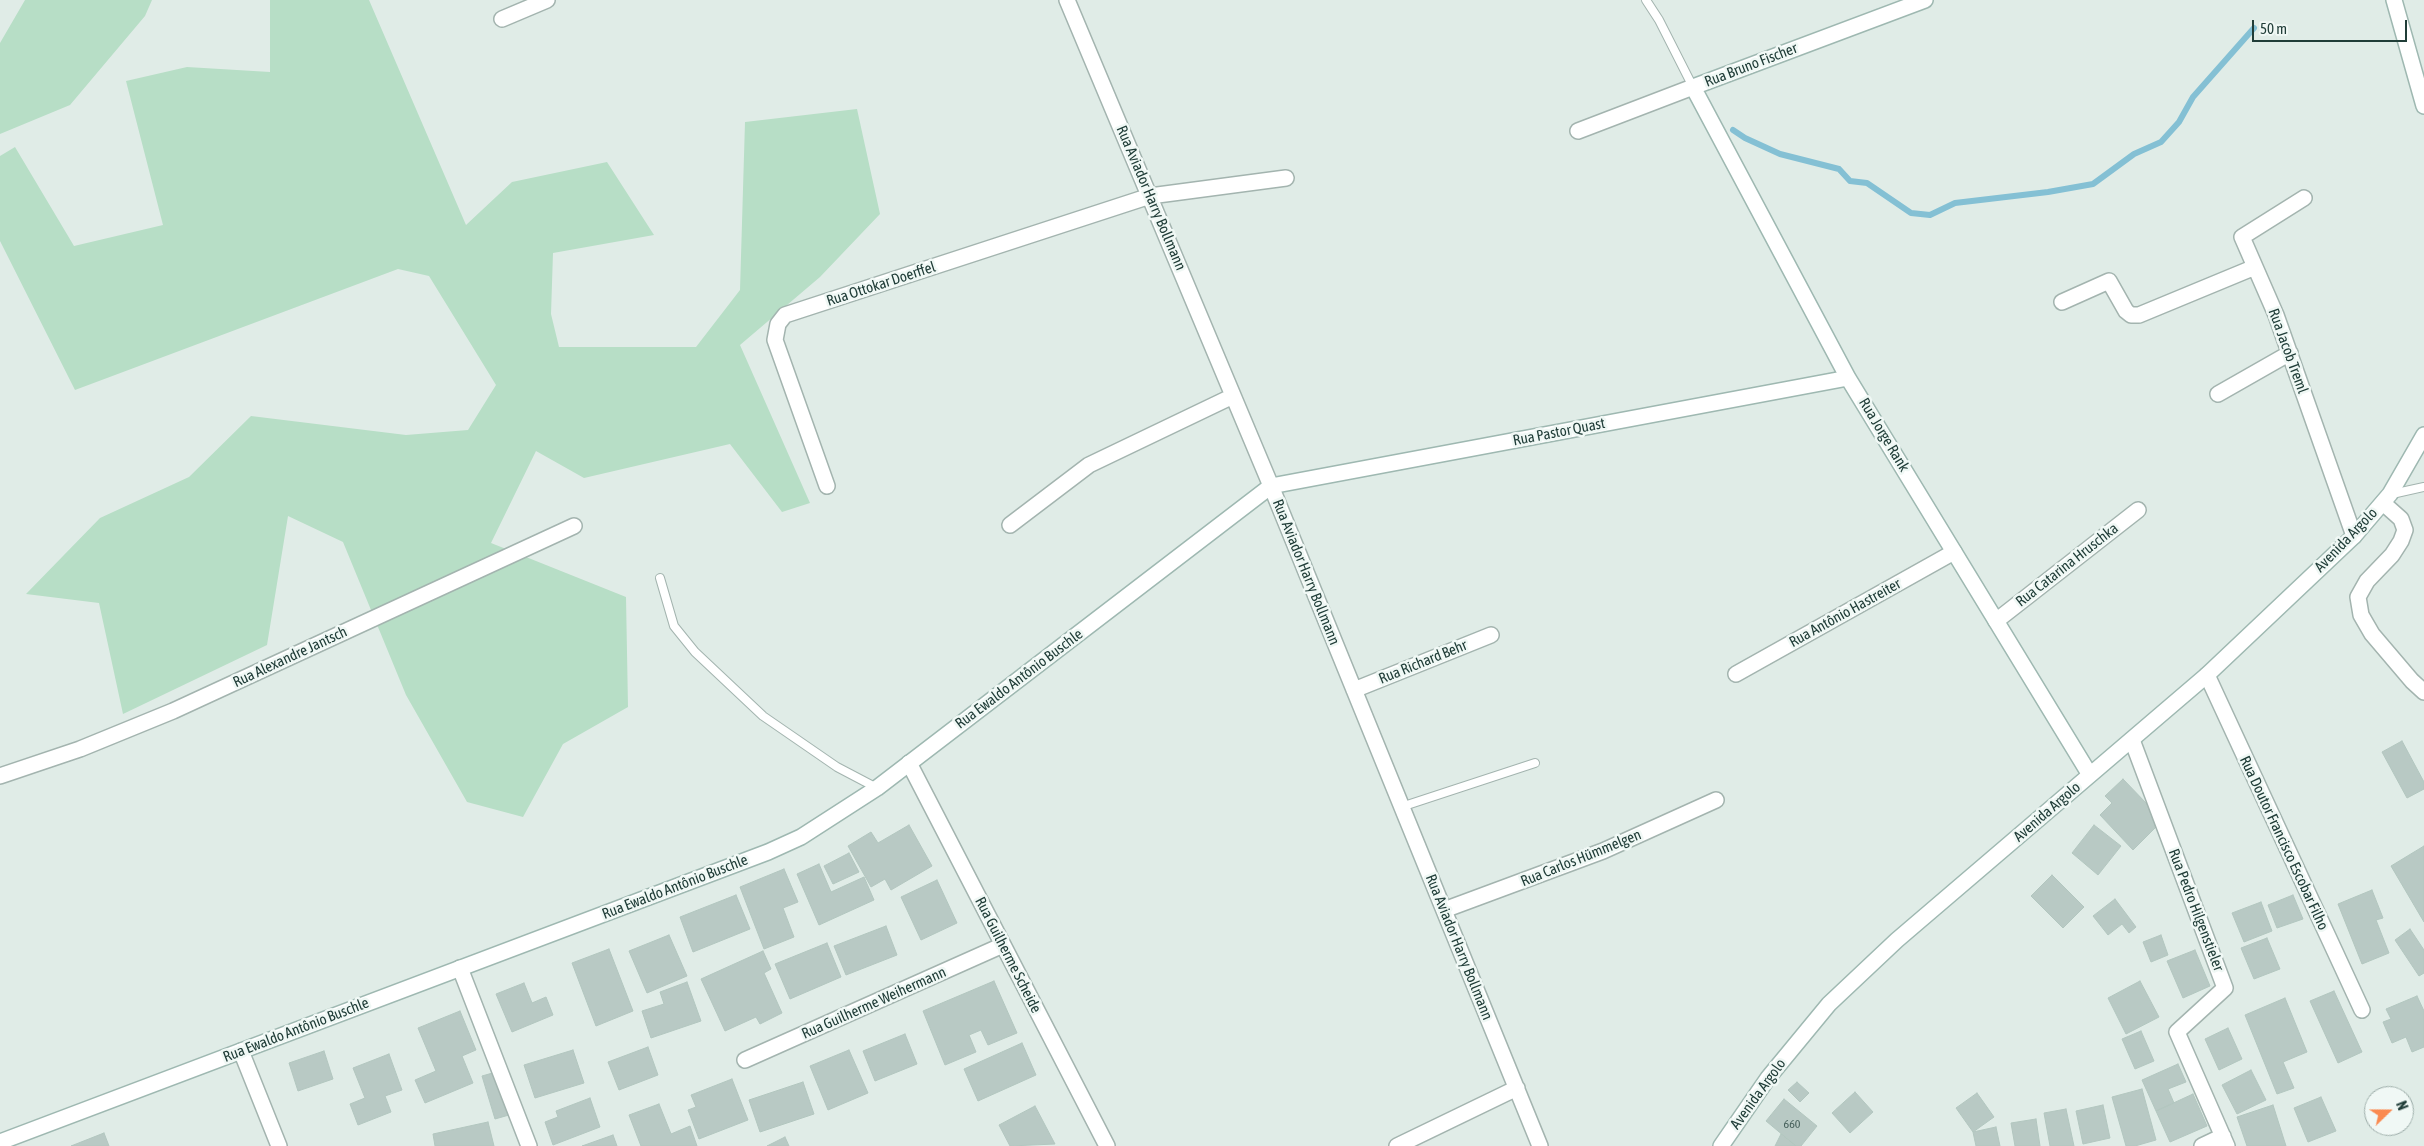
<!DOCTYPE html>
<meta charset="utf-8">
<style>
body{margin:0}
#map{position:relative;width:2424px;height:1146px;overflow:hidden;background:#e0ece7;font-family:"Asap Condensed",sans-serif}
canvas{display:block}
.north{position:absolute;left:2364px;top:1086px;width:50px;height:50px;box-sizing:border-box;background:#f0f8f5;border:1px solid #9dada9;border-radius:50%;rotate:68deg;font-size:14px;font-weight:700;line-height:20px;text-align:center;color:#203d38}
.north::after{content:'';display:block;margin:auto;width:18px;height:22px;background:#fa8a50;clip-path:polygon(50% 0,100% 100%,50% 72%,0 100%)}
.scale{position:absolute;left:2252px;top:20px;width:155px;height:22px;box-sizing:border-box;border:2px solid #203d38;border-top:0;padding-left:6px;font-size:15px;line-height:18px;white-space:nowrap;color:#203d38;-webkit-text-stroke:4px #f0f8f5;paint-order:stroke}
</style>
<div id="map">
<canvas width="2424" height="1146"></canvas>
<div class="north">N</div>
<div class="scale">50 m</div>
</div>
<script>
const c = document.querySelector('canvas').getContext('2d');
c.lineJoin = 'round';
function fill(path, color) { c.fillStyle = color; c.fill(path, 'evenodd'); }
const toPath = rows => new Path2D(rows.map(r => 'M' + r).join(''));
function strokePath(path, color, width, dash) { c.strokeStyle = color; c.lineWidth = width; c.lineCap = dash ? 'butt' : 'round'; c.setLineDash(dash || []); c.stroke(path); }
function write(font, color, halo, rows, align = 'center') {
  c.font = font + ' "Asap Condensed",sans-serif'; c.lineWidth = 5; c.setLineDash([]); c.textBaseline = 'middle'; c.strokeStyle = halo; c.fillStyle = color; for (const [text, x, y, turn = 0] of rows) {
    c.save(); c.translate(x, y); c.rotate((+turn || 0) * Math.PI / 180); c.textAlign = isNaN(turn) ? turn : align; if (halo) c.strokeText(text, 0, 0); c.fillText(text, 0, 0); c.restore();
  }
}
const green = toPath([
 [25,0,152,0,145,16,70,105,0,134,0,43],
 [270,0,369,0,466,225,512,182,607,162,654,235,553,253,551,314,559,347,696,347,740,290,745,122,857,109,880,214,820,277,740,345,810,503,782,512,730,444,584,478,536,451,491,543,626,597,628,707,563,744,523,817,467,802,406,695,343,542,288,516,267,645,123,714,99,603,26,594,100,518,189,477,251,416,406,435,468,430,496,385,429,276,398,269,75,390,0,241,0,156,15,147,74,246,163,225,126,81,187,67,270,72]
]);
const stream = toPath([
 [1733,130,1745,138,1780,154,1839,169,1850,181,1867,183,1911,213,1930,215,1955,203,2048,192,2093,184,2134,154,2161,142,2179,122,2193,97,2254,28]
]);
const building = toPath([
 [2402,741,2424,782,2424,789,2407,798,2382,752,2402,741],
 [2123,779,2147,804,2156,827,2133,850,2100,815,2112,803,2105,796,2123,779],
 [909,825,932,866,891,890,885,879,871,887,848,846,871,832,878,843,909,825],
 [2094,825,2121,846,2098,875,2072,853,2094,825],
 [2424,846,2424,922,2391,866,2424,846],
 [849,853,859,872,833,884,824,866,849,853],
 [819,864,831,892,864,877,874,900,819,925,797,874,819,864],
 [784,869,798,902,783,908,794,937,764,949,740,887,784,869],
 [2052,875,2084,907,2063,928,2031,896,2052,875],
 [937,880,957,923,921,940,901,897,937,880],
 [2372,890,2383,918,2376,920,2389,953,2362,964,2338,904,2372,890],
 [736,895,750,929,693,952,680,917,736,895],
 [2293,895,2303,919,2277,928,2268,905,2293,895],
 [2115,899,2136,927,2129,933,2122,924,2108,935,2093,916,2115,899],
 [2261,902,2272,931,2244,942,2232,913,2261,902],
 [886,926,897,955,846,975,834,946,886,926],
 [2410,929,2424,950,2424,973,2419,976,2395,940,2410,929],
 [669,935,687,976,647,993,629,951,669,935],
 [2161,935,2168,955,2151,962,2143,942,2161,935],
 [2267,938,2280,969,2254,979,2241,948,2267,938],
 [827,943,841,977,790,999,775,964,827,943],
 [609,949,633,1011,596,1026,572,963,609,949],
 [2195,950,2210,986,2183,998,2167,961,2195,950],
 [763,951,771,969,764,973,782,1013,760,1024,756,1017,725,1031,701,979,763,951],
 [994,981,1017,1033,988,1045,981,1030,969,1035,976,1052,945,1065,923,1011,994,981],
 [2140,981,2159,1017,2126,1034,2108,998,2140,981],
 [687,982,701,1021,651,1038,642,1011,664,1004,660,992,687,982],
 [524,983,532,1003,546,997,553,1015,512,1032,496,994,524,983],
 [2334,991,2362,1052,2338,1063,2310,1001,2334,991],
 [2417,996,2424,1011,2424,1047,2412,1052,2406,1037,2392,1043,2383,1022,2391,1019,2386,1009,2417,996],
 [2285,998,2307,1052,2283,1062,2294,1088,2277,1094,2245,1015,2285,998],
 [460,1011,476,1050,462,1056,473,1083,425,1103,415,1080,436,1071,418,1028,460,1011],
 [2228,1028,2242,1059,2219,1070,2205,1039,2228,1028],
 [2141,1031,2154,1061,2135,1069,2122,1039,2141,1031],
 [905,1034,917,1064,875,1081,863,1051,905,1034],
 [1022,1043,1036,1075,978,1101,964,1069,1022,1043],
 [648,1047,658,1075,619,1090,608,1062,648,1047],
 [573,1050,584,1083,535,1098,524,1065,573,1050],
 [849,1050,868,1093,828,1110,810,1066,849,1050],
 [324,1051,333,1079,298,1091,289,1063,324,1051],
 [389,1054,402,1090,385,1096,391,1112,358,1125,350,1104,365,1098,353,1068,389,1054],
 [2178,1064,2186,1082,2168,1089,2174,1103,2156,1111,2142,1080,2178,1064],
 [2251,1070,2266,1100,2237,1114,2222,1085,2251,1070],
 [496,1072,509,1115,495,1119,482,1076,496,1072],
 [732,1079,748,1120,699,1139,688,1110,696,1107,691,1095,732,1079],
 [803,1082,814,1114,760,1132,749,1100,803,1082],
 [1797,1082,1809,1093,1800,1102,1788,1090,1797,1082],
 [2142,1089,2156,1140,2135,1146,2126,1146,2112,1097,2142,1089],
 [1855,1092,1873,1112,1850,1133,1832,1113,1855,1092],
 [1977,1093,1994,1117,1973,1132,1956,1108,1977,1093],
 [2193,1094,2207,1126,2170,1142,2156,1111,2193,1094],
 [2321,1097,2336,1131,2308,1142,2294,1108,2321,1097],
 [590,1098,600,1127,553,1145,545,1122,558,1117,556,1111,590,1098],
 [1784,1099,1817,1126,1801,1146,1796,1146,1766,1121,1784,1099],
 [659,1104,671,1134,690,1126,697,1146,641,1146,629,1115,659,1104],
 [2103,1105,2110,1138,2083,1144,2076,1111,2103,1105],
 [2273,1105,2286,1146,2247,1146,2237,1117,2273,1105],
 [1035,1106,1055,1144,1010,1146,999,1125,1035,1106],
 [2066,1109,2074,1146,2050,1146,2044,1113,2066,1109],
 [2036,1119,2040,1146,2015,1146,2011,1123,2036,1119],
 [488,1122,494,1146,435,1146,433,1134,488,1122],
 [1996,1127,2000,1146,1976,1146,1973,1132,1996,1127],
 [104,1133,109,1146,71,1146,104,1133],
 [1781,1134,1796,1146,1775,1146,1781,1134],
 [613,1135,617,1146,582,1146,613,1135],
 [785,1137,789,1146,767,1146,785,1137]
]);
const lane = toPath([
 [1646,0,1659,20,1693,87],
 [2392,494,2424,487],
 [660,578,674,626,695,652,763,716,837,767,877,788],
 [1401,807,1535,763]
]);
const street = toPath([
 [1067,0,1271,486,1540,1146],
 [502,19,547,0],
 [1578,131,1693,87],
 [2304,198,2242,237,2276,315,2354,536],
 [2062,302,2109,281,2126,311,2131,315,2139,315,2255,267],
 [2218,394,2290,353],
 [827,486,775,340,778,324,785,315,1150,196,1286,178],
 [2383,503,2401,519,2405,530,2401,541,2392,555,2367,581,2358,597,2361,615,2372,634,2412,681,2424,692],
 [1010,525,1089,465,1233,396],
 [1996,621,2138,510],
 [1736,674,1954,552],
 [2207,675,2362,1010],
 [1354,690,1491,635],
 [2132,740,2225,988,2177,1032,2227,1146],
 [909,763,1107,1146],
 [0,776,80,749,173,711,574,526],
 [1444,910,1603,851,1716,800],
 [460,968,529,1146],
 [241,1051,279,1146],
 [745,1060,1003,945],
 [1397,1146,1517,1088],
 [2202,1146,2223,1136]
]);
const secondary = toPath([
 [1925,0,1693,87,1848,378,2090,775],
 [2394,0,2424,106],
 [0,1142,768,852,801,837,877,788,1271,486,1848,378],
 [1721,1146,1768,1078,1829,1004,1897,940,2207,675,2354,536,2390,494,2424,435]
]);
const numberNames = [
 ["660",1792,1124]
];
const streetNames = [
 ["Rua Bruno Fischer",1751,65,-21],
 ["Rua Aviador Harry Bollmann",1151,198,67],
 ["Rua Ottokar Doerffel",881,284,-18],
 ["Rua Jacob Treml",2288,351,70],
 ["Rua Pastor Quast",1559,432,-11],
 ["Rua Jorge Rank",1884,435,59],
 ["Avenida Argolo",2346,540,-46],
 ["Rua Catarina Hruschka",2067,565,-38],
 ["Rua Aviador Harry Bollmann",1306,572,68],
 ["Rua Antônio Hastreiter",1845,613,-29],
 ["Rua Alexandre Jantsch",290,657,-25],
 ["Rua Richard Behr",1423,662,-22],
 ["Rua Ewaldo Antônio Buschle",1019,679,-37],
 ["Avenida Argolo",2047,812,-41],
 ["Rua Doutor Francisco Escobar Filho",2284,843,65],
 ["Rua Carlos Hümmelgen",1581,858,-22],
 ["Rua Ewaldo Antônio Buschle",675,887,-21],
 ["Rua Pedro Hilgenstieler",2196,910,69],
 ["Rua Aviador Harry Bollmann",1459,947,68],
 ["Rua Guilherme Scheide",1008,955,63],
 ["Rua Guilherme Weihermann",874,1003,-24],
 ["Rua Ewaldo Antônio Buschle",296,1030,-21],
 ["Avenida Argolo",1758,1094,-54]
];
fill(green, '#b7dec6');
strokePath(stream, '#84c0d4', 6);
fill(building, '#b8c9c4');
strokePath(building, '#b2c6bf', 1);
strokePath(lane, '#a3b4af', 10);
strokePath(street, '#a3b4af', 18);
strokePath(secondary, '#9eb8b1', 18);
strokePath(lane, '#fff', 8);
strokePath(street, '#fff', 15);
strokePath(secondary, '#fff', 15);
write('12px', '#46605b', null, numberNames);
write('15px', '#203d38', '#f0f8f5', streetNames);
</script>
